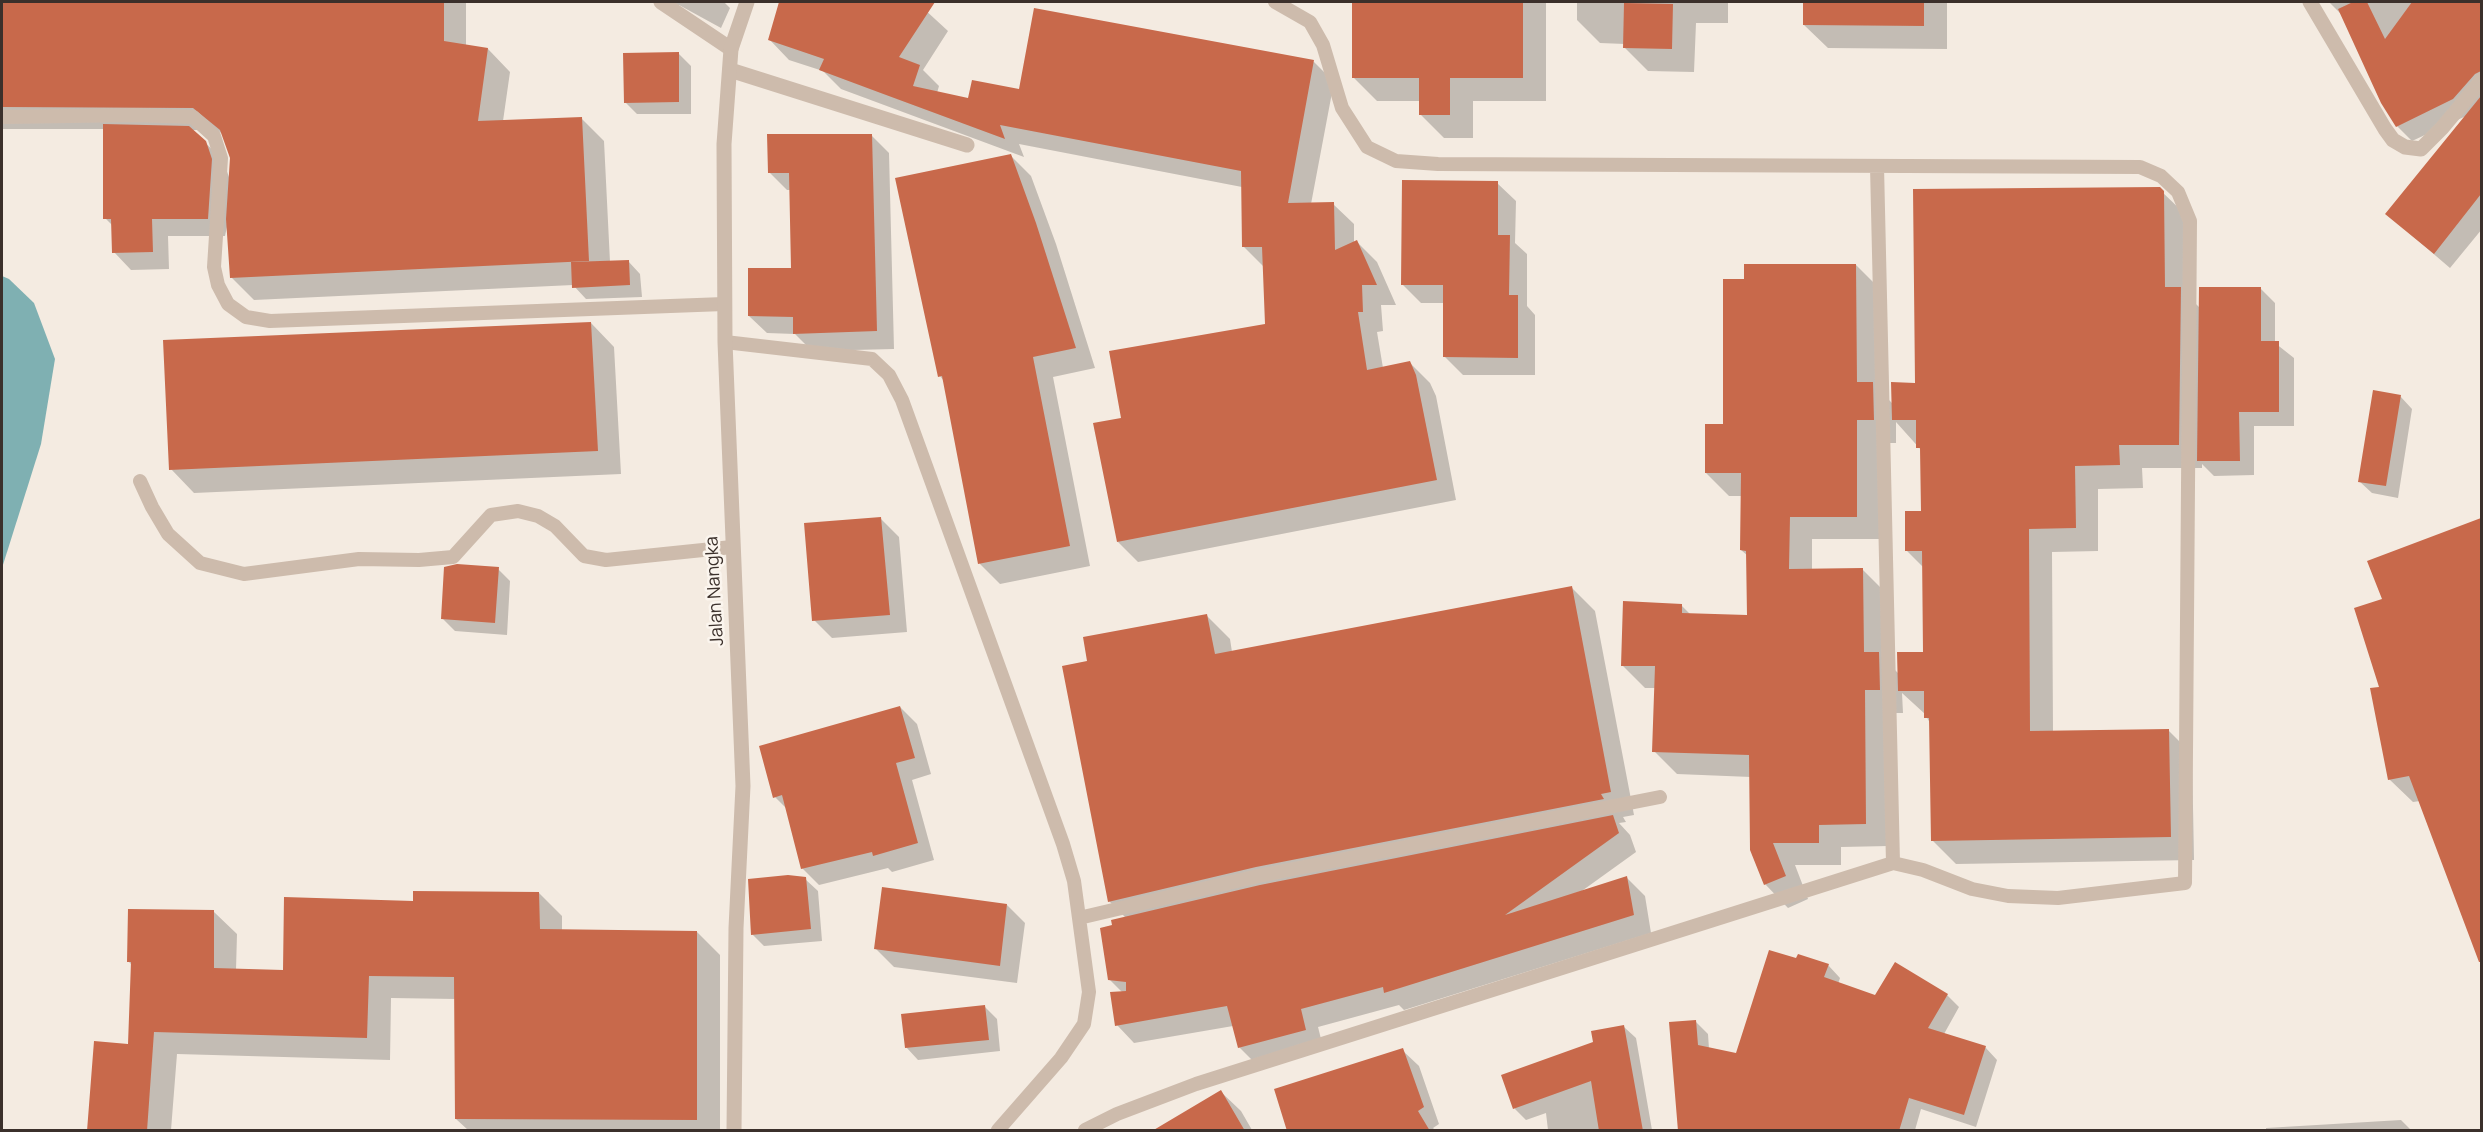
<!DOCTYPE html>
<style>
body{margin:0}
#map{position:relative;width:2483px;height:1132px;overflow:hidden;background:#f4ebe1;font-family:Manrope,sans-serif}
canvas{display:block}
.frame{position:absolute;inset:0;border:3px solid #3b302b;pointer-events:none}
</style>
<div id="map">
<canvas width="2483" height="1132"></canvas>
<div class="frame"></div>
</div>
<script>
const c = document.querySelector('canvas').getContext('2d');
c.lineJoin = 'round';
function fill(path, color) { c.fillStyle = color; c.fill(path, 'evenodd'); }
const toPath = rows => new Path2D(rows.map(r => 'M' + r).join(''));
function strokePath(path, color, width, dash) { c.strokeStyle = color; c.lineWidth = width; c.lineCap = dash ? 'butt' : 'round'; c.setLineDash(dash || []); c.stroke(path); }
function write(font, color, halo, rows, align = 'center') {
  c.font = font + ' Manrope,sans-serif'; c.lineWidth = 5; c.setLineDash([]); c.textBaseline = 'middle'; c.strokeStyle = halo; c.fillStyle = color; for (const [text, x, y, turn = 0] of rows) {
    c.save(); c.translate(x, y); c.rotate((+turn || 0) * Math.PI / 180); c.textAlign = isNaN(turn) ? turn : align; if (halo) c.strokeText(text, 0, 0); c.fillText(text, 0, 0); c.restore();
  }
}
const water = toPath([
 [2,276,9,279,34,303,55,359,41,444,2,568]
]);
const shadow = toPath([
 [2,2,466,2,466,46,488,49,510,72,503,121,581,118,604,141,610,262,628,261,640,274,642,297,586,299,573,285,254,300,232,278,228,222,225,236,168,236,169,269,131,270,114,252,113,226,105,218,104,129,2,129],
 [192,130,217,130,224,135,231,155,230,180,223,160],
 [666,2,724,2,730,8,721,28,679,5,669,5],
 [780,2,925,2,923,8,948,31,923,70,939,86,937,93,970,100,1020,91,1314,62,1334,82,1311,204,1333,204,1354,224,1354,244,1357,242,1377,262,1396,305,1381,305,1383,331,1377,332,1383,368,1410,363,1430,383,1436,396,1456,500,1138,562,1118,542,1266,325,1264,267,1244,247,1242,187,1019,144,1024,157,841,89,823,71,789,60,769,39],
 [1353,2,1546,2,1546,101,1473,101,1473,138,1444,138,1421,115,1421,101,1377,101,1353,77],
 [1577,2,1728,2,1728,23,1696,23,1694,72,1648,71,1625,48,1625,44,1600,43,1577,20],
 [1804,2,1947,2,1947,49,1828,48,1804,25],
 [2329,2,2482,2,2482,229,2450,268,2387,214,2466,116,2412,141,2397,126,2342,15],
 [678,53,691,66,691,114,637,114,625,102],
 [871,135,889,153,894,349,812,351,795,334,767,333,749,316,793,270,791,190,787,190,770,173],
 [1011,156,1031,176,1056,244,1095,368,1053,377,1090,566,1000,584,980,564,944,381,940,376],
 [1497,183,1516,201,1515,243,1527,254,1527,306,1535,315,1535,375,1463,375,1445,357,1445,303,1421,303,1402,284],
 [2159,189,2187,216,2188,296,2200,308,2260,288,2275,303,2275,343,2294,358,2294,426,2254,426,2254,475,2214,476,2202,464,2202,468,2142,468,2143,488,2098,489,2098,551,2052,552,2053,732,2169,731,2192,754,2194,860,1956,864,1932,840,1930,723,1925,714,1902,693,1903,713,1887,713,1889,846,1841,847,1841,865,1795,865,1808,899,1788,908,1765,884,1751,777,1677,774,1654,751,1656,688,1645,688,1622,665,1681,605,1691,615,1749,617,1748,556,1741,550,1742,496,1729,496,1706,473,1724,425,1746,281,1856,265,1879,288,1879,390,1893,404],
 [1896,422,1922,451,1923,513,1907,551,1924,568,1924,653,1899,674,1887,662,1886,593,1863,570,1812,570,1812,539,1880,539,1879,443,1896,443],
 [591,323,614,347,621,474,194,493,171,469],
 [2400,396,2412,409,2398,498,2372,493,2359,481],
 [881,519,899,537,907,632,832,638,814,620],
 [2482,520,2482,965,2420,801,2413,802,2389,779,2381,688,2384,600,2369,562],
 [498,569,510,581,507,635,455,631,443,619],
 [1571,587,1595,611,1634,815,1623,817,1626,822,1619,823,1630,835,1636,852,1579,893,1627,878,1645,896,1651,933,1404,1010,1399,1005,1318,1027,1323,1047,1257,1065,1239,1047,1233,1026,1134,1043,1117,1025,1123,993,1109,979,1114,926,1126,918,1109,901,1089,662,1206,615,1230,639,1232,652],
 [900,707,917,724,931,774,912,780,934,860,892,872,888,868,819,885,802,868,787,809,775,797],
 [805,879,818,891,822,941,764,946,752,934],
 [539,893,562,916,562,931,697,932,720,955,720,1130,468,1130,456,1119,456,999,391,998,390,1060,177,1054,171,1130,89,1130,130,1045,132,965,129,962,214,912,237,934,236,970,284,971,415,903],
 [1007,905,1025,923,1017,983,894,967,876,949],
 [1797,960,1828,965,1840,978,1838,984,1876,997,1947,995,1959,1007,1944,1034,1985,1047,1997,1060,1976,1127,1921,1109,1915,1130,1686,1130,1696,1022,1708,1034,1709,1049,1737,1055],
 [985,1007,997,1019,1000,1051,918,1060,906,1047],
 [1624,1027,1636,1038,1652,1130,1548,1130,1546,1113,1526,1120,1515,1109,1502,1076,1595,1043],
 [1402,1050,1419,1066,1439,1124,1433,1128,1435,1130,1289,1130],
 [1221,1092,1241,1111,1252,1130,1165,1130],
 [2401,1120,2411,1130,2266,1130,2266,1128]
]);
const building = toPath([
 [2,2,444,2,444,41,488,48,478,121,582,117,589,261,230,278,226,219,230,158,220,130,193,108,2,107],
 [779,2,935,2,899,57,920,65,913,86,968,98,972,80,1019,89,1034,8,1314,60,1288,203,1334,202,1335,250,1357,240,1377,285,1362,285,1363,312,1358,312,1367,370,1410,361,1416,375,1437,480,1117,542,1093,423,1121,418,1109,351,1265,324,1262,247,1242,247,1241,171,1000,125,1005,139,878,92,819,70,824,59,768,40],
 [1352,2,1523,2,1523,78,1450,78,1450,115,1419,115,1419,78,1352,78],
 [1803,2,1924,2,1924,26,1803,25],
 [2353,2,2367,2,2385,39,2412,2,2481,2,2481,71,2475,74,2453,99,2396,127,2381,103,2338,9],
 [1624,3,1673,4,1672,49,1623,48],
 [679,52,679,102,624,103,623,53],
 [2481,96,2481,194,2434,254,2385,214],
 [103,124,189,126,206,141,212,159,208,219,152,219,153,252,112,253,111,219,103,219],
 [767,134,872,134,877,331,793,334,793,317,748,316,748,268,791,268,789,173,768,173],
 [1011,154,1036,223,1076,348,1033,357,1070,546,978,564,942,376,938,377,895,178],
 [1402,180,1498,181,1498,235,1510,235,1509,295,1518,295,1518,358,1443,357,1443,285,1401,285],
 [2160,187,2164,191,2165,287,2181,287,2179,445,2119,445,2120,465,2075,466,2076,528,2029,529,2030,731,2169,729,2171,837,1931,841,1929,718,1924,718,1924,691,1898,691,1897,652,1923,652,1922,551,1905,551,1905,511,1921,511,1920,448,1916,448,1916,420,1892,420,1891,382,1915,383,1913,189],
 [629,260,630,285,572,288,571,262],
 [1744,264,1856,264,1857,382,1873,382,1874,420,1857,420,1857,517,1790,517,1789,569,1863,568,1864,652,1879,652,1880,690,1865,690,1866,824,1819,825,1819,843,1773,843,1786,876,1764,885,1750,850,1749,755,1652,752,1655,666,1621,666,1623,601,1682,604,1682,613,1747,615,1746,551,1740,550,1741,473,1705,473,1705,424,1723,424,1723,279,1744,279],
 [2199,287,2261,287,2261,341,2279,341,2279,412,2239,412,2240,461,2197,461],
 [591,322,598,451,169,470,163,340],
 [2373,390,2401,395,2386,486,2358,482],
 [881,517,890,615,812,621,804,523],
 [2481,518,2481,962,2479,962,2409,776,2388,780,2370,688,2379,687,2354,608,2382,599,2367,561],
 [457,564,499,567,495,623,441,619,444,567],
 [1572,586,1611,792,1601,794,1604,799,1256,867,1108,902,1062,666,1087,661,1083,637,1207,614,1215,654],
 [900,706,915,758,896,763,918,843,873,856,872,852,801,869,782,795,773,798,759,746],
 [1613,815,1619,833,1505,915,1627,876,1634,915,1384,993,1383,987,1301,1009,1306,1030,1238,1048,1227,1006,1115,1026,1110,992,1126,991,1126,982,1108,980,1100,928,1112,925,1111,920,1260,885],
 [788,875,806,877,811,929,751,935,748,879],
 [882,887,1007,904,1000,966,874,949],
 [413,891,539,892,540,929,697,931,697,1120,455,1119,454,977,369,976,367,1038,154,1032,147,1131,87,1131,94,1041,128,1044,131,962,127,962,128,909,214,910,214,968,283,970,284,897,413,901],
 [1769,950,1796,958,1798,954,1829,964,1824,977,1875,995,1895,962,1948,994,1928,1028,1986,1046,1964,1115,1909,1098,1899,1131,1678,1131,1669,1022,1696,1020,1698,1045,1736,1053],
 [985,1005,989,1040,905,1048,901,1014],
 [1624,1025,1643,1131,1599,1131,1591,1081,1513,1109,1501,1075,1593,1042,1591,1031],
 [1403,1048,1424,1107,1418,1111,1430,1131,1287,1131,1274,1089],
 [1221,1090,1245,1131,1152,1131]
]);
const service = toPath([
 [2,117,136,115,193,117,214,136,221,158,214,267,218,285,228,304,246,317,270,321,724,304],
 [1877,166,1893,863],
 [725,342,872,359,889,375,902,400,1063,844,1074,881,1089,992,1084,1024,1061,1058,998,1130],
 [140,481,152,507,168,534,200,563,244,574,359,559,419,560,453,557,491,515,518,511,538,516,555,526,584,556,606,560,732,547],
 [1079,918,1258,876,1660,797],
 [1085,1130,1117,1114,1196,1084,1893,863,1923,870,1972,889,2008,896,2058,898,2185,883,2190,221,2178,192,2161,176,2140,167,1438,164,1396,161,1367,147,1342,108,1323,45,1310,22,1275,2]
]);
const minor = toPath([
 [661,2,731,49],
 [2310,2,2385,129,2393,140,2405,147,2421,149,2442,128,2482,80],
 [730,70,967,145]
]);
const tertiary = toPath([
 [734,1130,736,928,743,786,725,342,724,144,731,49,747,2]
]);
const streetNames = [
 ["Jalan Nangka",715,591,-93]
];
fill(water, '#7fb0b2');
fill(shadow, '#0003');
fill(building, '#c8694b');
strokePath(service, '#cdbbac', 14);
strokePath(minor, '#cdbbac', 15);
strokePath(tertiary, '#cdbbac', 15);
write('18px', '#3b302b', '#fbf5ee', streetNames);
</script>
